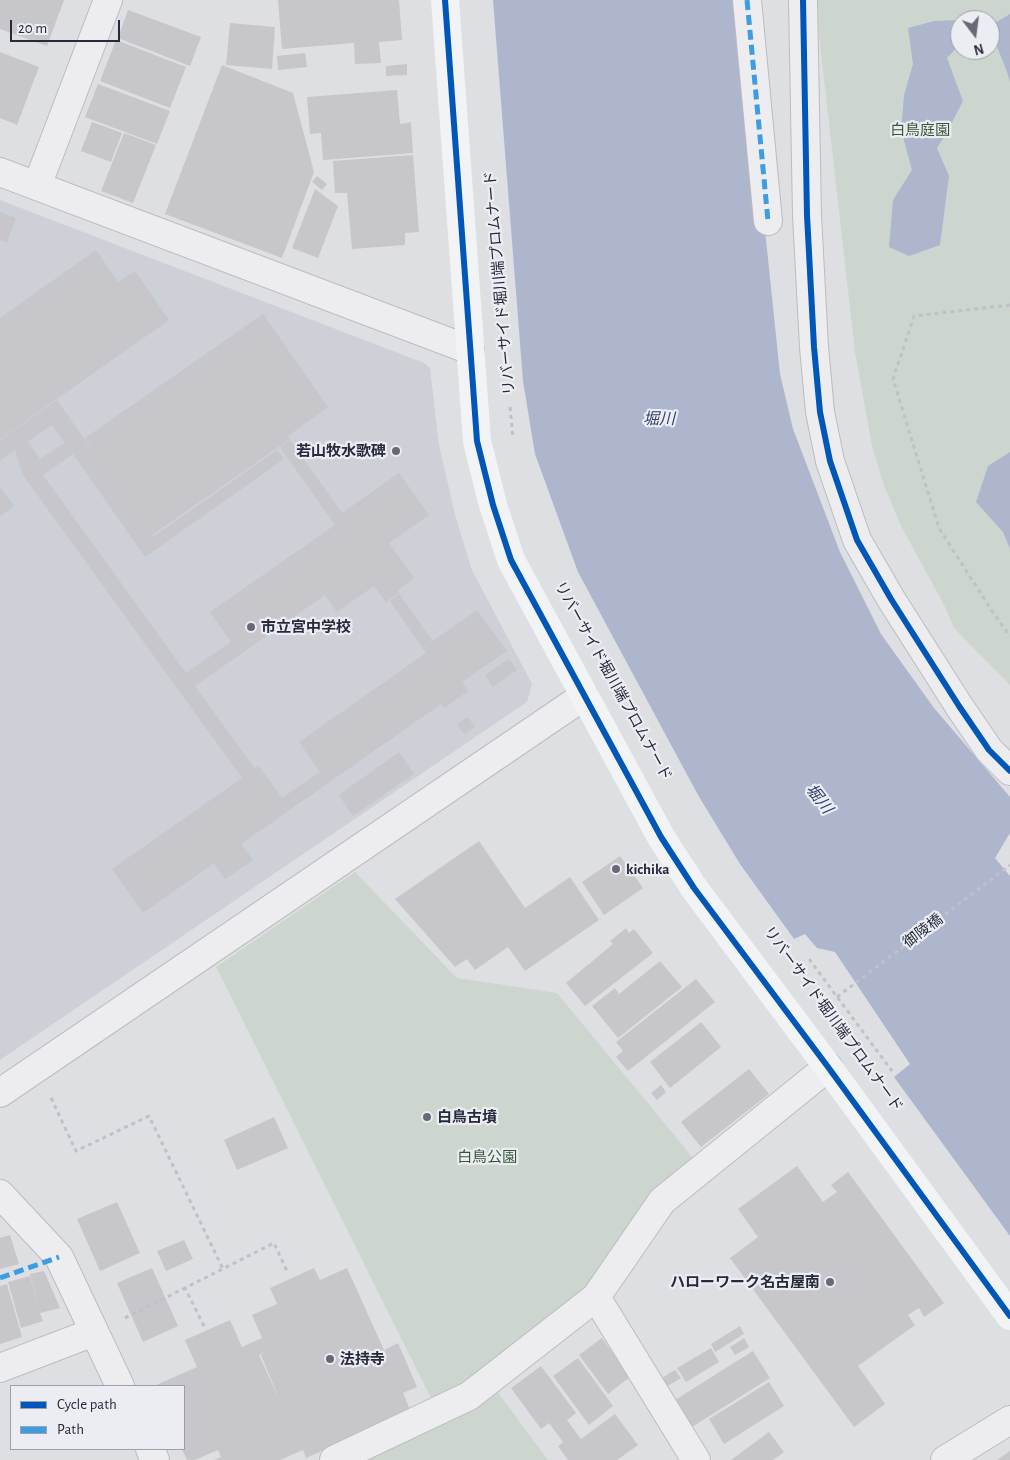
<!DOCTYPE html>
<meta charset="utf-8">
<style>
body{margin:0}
#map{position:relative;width:1010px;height:1460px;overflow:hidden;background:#dedfe3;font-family:"Alegreya Sans",sans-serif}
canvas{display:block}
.legend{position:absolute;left:10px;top:1385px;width:175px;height:65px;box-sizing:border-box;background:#ebedf3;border:1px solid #9d9fa9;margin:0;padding:6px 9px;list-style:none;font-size:15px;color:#272a3b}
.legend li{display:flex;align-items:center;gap:10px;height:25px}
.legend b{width:25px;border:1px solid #9d9fa9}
.north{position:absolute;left:950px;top:10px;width:50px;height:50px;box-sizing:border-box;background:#ebedf3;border:1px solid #9d9fa9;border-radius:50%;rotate:165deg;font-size:14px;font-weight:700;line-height:20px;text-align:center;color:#272a3b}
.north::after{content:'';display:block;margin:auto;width:18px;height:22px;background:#676976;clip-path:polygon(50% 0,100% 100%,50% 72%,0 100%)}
.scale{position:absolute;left:10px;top:20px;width:110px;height:22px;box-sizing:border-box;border:2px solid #272a3b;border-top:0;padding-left:6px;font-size:15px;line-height:18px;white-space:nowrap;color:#272a3b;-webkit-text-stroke:4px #ebedf3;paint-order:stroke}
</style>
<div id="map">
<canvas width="1010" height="1460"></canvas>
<ul class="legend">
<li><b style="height:6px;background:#0057b8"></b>Cycle path</li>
<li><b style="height:6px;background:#3d9ce2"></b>Path</li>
</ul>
<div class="north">N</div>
<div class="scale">20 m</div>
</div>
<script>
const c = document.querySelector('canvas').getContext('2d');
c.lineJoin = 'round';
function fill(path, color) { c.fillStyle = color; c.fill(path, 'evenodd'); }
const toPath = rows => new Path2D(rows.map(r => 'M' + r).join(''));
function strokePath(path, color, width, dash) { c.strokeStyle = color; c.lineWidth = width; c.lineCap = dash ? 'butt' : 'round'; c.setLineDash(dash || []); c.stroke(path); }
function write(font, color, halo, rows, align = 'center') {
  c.font = font + ' "Alegreya Sans","Noto Sans JP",sans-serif'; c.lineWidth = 4.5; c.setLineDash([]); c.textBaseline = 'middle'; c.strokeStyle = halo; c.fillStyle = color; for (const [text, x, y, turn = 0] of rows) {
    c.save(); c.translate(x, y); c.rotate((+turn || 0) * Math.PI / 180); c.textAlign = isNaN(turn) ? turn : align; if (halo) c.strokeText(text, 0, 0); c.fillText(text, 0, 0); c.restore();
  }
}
const built = toPath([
 [0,200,424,363,430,368,439,445,455,515,472,570,532,684,527,702,0,1060]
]);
const green = toPath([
 [815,0,1010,0,1010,685,954,628,944,605,902,528,883,483,872,446,855,352],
 [960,20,990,20,990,50,960,50],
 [355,872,457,978,557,993,694,1159,590,1288,464,1387,432,1400,216,967],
 [496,1390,548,1460,363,1460]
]);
const water = toPath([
 [493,0,741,0,780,374,793,429,840,552,881,634,934,708,1010,797,1010,833,995,858,1010,876,1010,1236,894,1077,910,1064,835,952,817,948,805,934,794,939,740,864,698,795,578,572,535,454,523,381],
 [1010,14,1010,83,1007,72,994,39,990,39,990,24,993,24],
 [960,20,960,44,947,58,963,101,946,134,937,148,949,176,940,245,909,256,889,247,893,200,912,170,901,130,904,95,913,64,908,28,934,21],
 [1010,452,1010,549,1003,532,976,502,988,466]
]);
const building = toPath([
 [0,0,64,0,47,46,0,29],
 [278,0,399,0,402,40,379,42,381,63,355,64,354,43,282,49],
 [128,10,201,37,190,66,118,38],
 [230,23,275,27,272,69,226,65],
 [116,40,186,67,170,108,100,81],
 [0,52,39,67,17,125,0,118],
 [305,53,307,67,278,70,277,56],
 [407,64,407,75,386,76,386,66],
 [222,65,293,93,314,172,282,258,165,214],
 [98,84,170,111,157,144,85,117],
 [397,90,400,124,411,122,413,153,323,160,321,133,310,134,307,97],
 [92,122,122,133,111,162,81,151],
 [124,133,156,145,133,203,101,191],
 [413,155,419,232,405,233,405,245,352,249,347,193,335,193,333,161],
 [317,176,327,184,322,190,312,182],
 [315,189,338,206,318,258,292,248],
 [0,212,16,218,7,242,0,240],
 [96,250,118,282,135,271,169,320,0,439,0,318],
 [263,314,328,407,288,436,290,439,152,535,153,537,277,450,284,459,145,557,73,454,43,475,186,673,231,642,210,612,335,525,280,447,290,440,342,513,399,473,429,515,389,543,414,578,397,591,399,593,386,602,374,586,337,612,325,595,195,686,255,769,259,766,282,798,320,772,299,742,426,653,390,601,399,594,432,640,424,647,477,610,507,651,462,682,468,691,444,708,441,704,241,844,253,860,225,879,214,863,143,913,112,869,242,778,23,475,15,450,0,461,0,440,57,400,95,454,85,438],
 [52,425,65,443,40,459,28,441],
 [0,487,14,506,0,516],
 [509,659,517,670,493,687,485,675],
 [468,717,475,727,464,734,457,724],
 [399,752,414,774,353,816,339,795],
 [479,841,525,908,570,877,599,920,525,971,508,947,475,970,467,959,455,967,395,899],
 [620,856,643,888,604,915,582,882],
 [626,928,629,933,634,929,653,953,585,1006,566,983,613,944,610,941],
 [660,961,682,987,618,1038,592,1006,615,988,619,994],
 [696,979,715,1002,628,1071,616,1057,623,1051,616,1042],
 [701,1022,721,1047,670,1088,650,1062],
 [749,1069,769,1094,701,1147,681,1122],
 [661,1085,666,1092,657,1100,651,1093],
 [274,1117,288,1148,237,1170,224,1140],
 [797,1166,823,1202,837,1192,831,1185,848,1172,944,1303,924,1317,919,1308,908,1315,915,1325,858,1366,885,1404,854,1427,730,1258,758,1237,738,1209],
 [117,1202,140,1253,100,1271,77,1219],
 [10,1235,19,1264,0,1269,0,1238],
 [184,1240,193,1259,166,1271,157,1251],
 [152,1268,178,1326,143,1342,117,1283],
 [314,1268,320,1280,347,1268,384,1350,398,1343,417,1387,403,1393,411,1412,306,1458,303,1450,280,1460,214,1460,221,1457,218,1450,195,1460,187,1460,182,1449,184,1449,184,1386,154,1386,197,1367,185,1340,230,1320,242,1347,262,1338,252,1315,277,1304,270,1288],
 [265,1352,261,1355,280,1401,259,1355],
 [44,1271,60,1308,40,1313,43,1321,21,1328,8,1282,30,1276,40,1311,30,1274],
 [7,1284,22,1337,0,1344,0,1286],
 [740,1326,744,1334,715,1352,711,1344],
 [602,1338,630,1377,608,1394,579,1355],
 [744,1338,749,1347,735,1355,730,1347],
 [711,1348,719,1362,686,1382,677,1368],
 [753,1351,770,1378,692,1427,675,1400],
 [578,1358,613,1406,589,1425,553,1376],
 [541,1366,576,1413,567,1420,581,1439,615,1414,638,1445,617,1460,568,1460,558,1446,563,1442,549,1423,541,1429,511,1388],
 [675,1370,681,1378,666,1387,660,1379],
 [769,1382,784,1406,724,1444,709,1419],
 [769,1432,784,1452,773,1460,731,1460],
 [1010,1451,1010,1460,997,1460]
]);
const path = toPath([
 [1010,305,914,316,893,379,939,528,992,611,1010,636],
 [510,407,513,438],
 [809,959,892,1071],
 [837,997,1010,865],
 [51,1098,76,1151,149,1116,223,1269],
 [125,1318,185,1288],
 [204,1326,185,1288,274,1243,287,1271]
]);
const street = toPath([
 [747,0,768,221],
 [803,0,807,215,814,347,820,412,830,461,857,540,891,599,959,706,989,750,1010,771],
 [0,172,470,350],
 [37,186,108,0],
 [0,1093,584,696],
 [0,1194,59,1257,120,1386],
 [596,1297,696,1460],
 [0,1368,94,1332],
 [150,1449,155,1460],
 [334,1460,469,1396,596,1297,662,1201,828,1067],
 [945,1460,1010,1420]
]);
const secondary = toPath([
 [445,0,477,441,493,505,511,560,661,837,694,888,828,1067,1010,1316]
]);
const quiet = toPath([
 [747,0,768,221],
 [0,1278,59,1257]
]);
const cycleway = toPath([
 [445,0,477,441,493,505,511,560,661,837,694,888,828,1067,1010,1316],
 [803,0,807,215,814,347,820,412,830,461,857,540,891,599,959,706,989,750,1010,771]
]);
const markers = [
 [396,451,5,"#676976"],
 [251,627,5,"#676976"],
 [616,869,5,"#676976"],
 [427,1117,5,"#676976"],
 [830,1282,5,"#676976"],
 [330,1359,5,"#676976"]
];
const parkNames = [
 ["白鳥庭園",920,130],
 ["白鳥公園",487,1157]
];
const streetNames = [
 ["リバーサイド堀川端プロムナード",500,283,-95],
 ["リバーサイド堀川端プロムナード",613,681,61],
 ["御陵橋",923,931,-37],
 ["リバーサイド堀川端プロムナード",833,1019,54]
];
const poiNames = [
 ["若山牧水歌碑",386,451,"right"],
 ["市立宮中学校",261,627],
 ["kichika",626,869],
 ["白鳥古墳",437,1117],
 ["ハローワーク名古屋南",820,1282,"right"],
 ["法持寺",340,1359]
];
const waterNames = [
 ["堀川",659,419],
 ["堀川",819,799,52]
];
fill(built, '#ced0d7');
fill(green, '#ccd6cf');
fill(water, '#adb6cd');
fill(building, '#c6c6cb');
strokePath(street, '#bbbcc0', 30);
strokePath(path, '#c0c0c6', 3, [4, 4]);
strokePath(street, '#ededf0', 28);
strokePath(secondary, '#f2f3f4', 28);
strokePath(quiet, '#3d9ce2', 5, [10, 5]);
strokePath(cycleway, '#0057b8', 6);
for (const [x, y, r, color] of markers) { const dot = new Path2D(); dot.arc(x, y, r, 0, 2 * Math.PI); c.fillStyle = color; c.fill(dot); strokePath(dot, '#ebedf3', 2); }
write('15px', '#355635', '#ebedf3', parkNames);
write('15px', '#272a3b', '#ebedf3', streetNames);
write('bold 15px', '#272a3b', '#ebedf3', poiNames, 'left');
write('italic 16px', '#33416d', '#ebedf3', waterNames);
</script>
